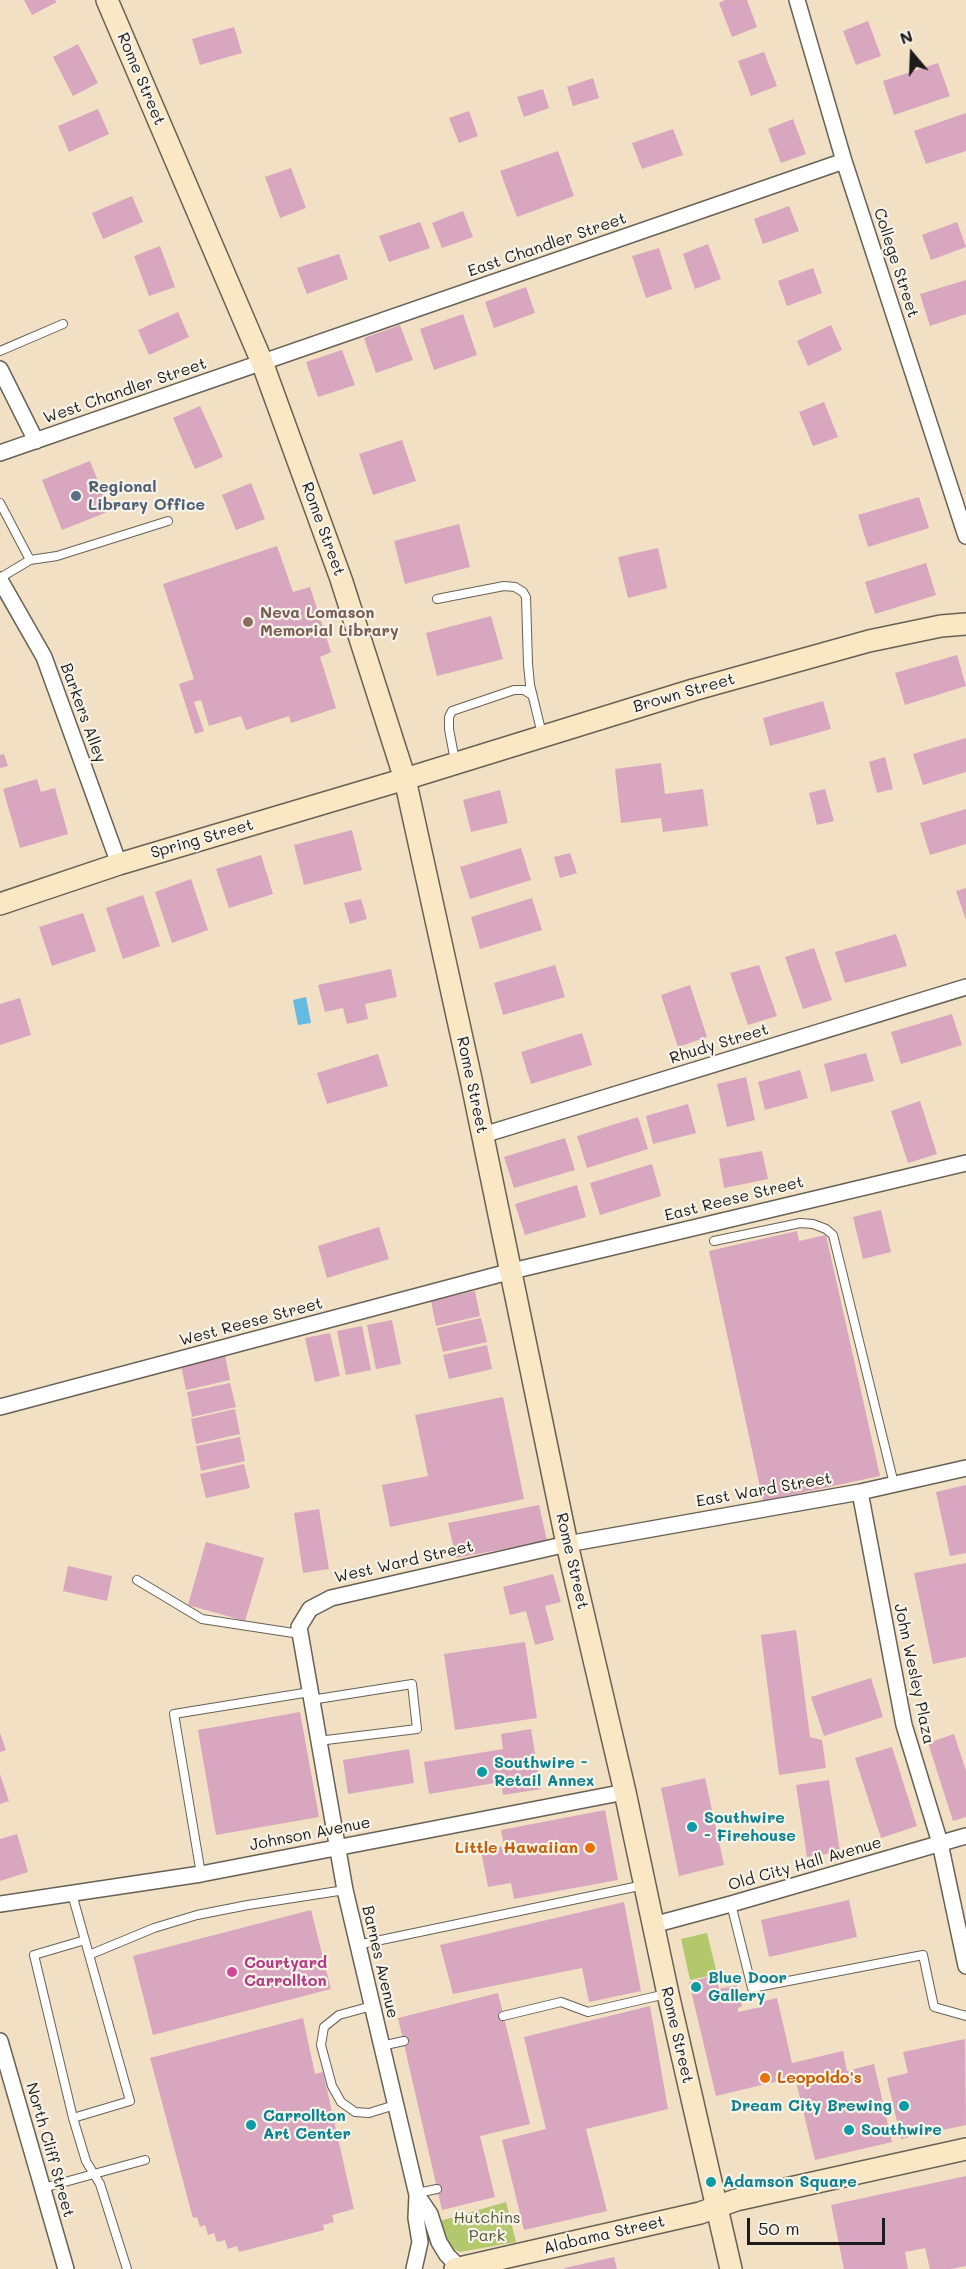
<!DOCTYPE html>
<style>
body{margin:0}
#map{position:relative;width:966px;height:2269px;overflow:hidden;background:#f1e0c3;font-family:Mali,sans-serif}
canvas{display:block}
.north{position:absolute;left:882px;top:24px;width:60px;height:60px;-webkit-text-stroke:4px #f7f3e8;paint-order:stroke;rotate:341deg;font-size:16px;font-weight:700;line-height:24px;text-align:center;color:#1c1c1c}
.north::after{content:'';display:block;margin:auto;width:21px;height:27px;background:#1c1c1c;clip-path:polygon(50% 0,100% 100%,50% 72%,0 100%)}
.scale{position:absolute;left:747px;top:2218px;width:138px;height:27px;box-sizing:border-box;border:3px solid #1c1c1c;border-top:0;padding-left:8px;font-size:18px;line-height:21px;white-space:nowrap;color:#1c1c1c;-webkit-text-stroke:4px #f7f3e8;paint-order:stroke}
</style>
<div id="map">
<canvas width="966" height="2269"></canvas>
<div class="north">N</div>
<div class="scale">50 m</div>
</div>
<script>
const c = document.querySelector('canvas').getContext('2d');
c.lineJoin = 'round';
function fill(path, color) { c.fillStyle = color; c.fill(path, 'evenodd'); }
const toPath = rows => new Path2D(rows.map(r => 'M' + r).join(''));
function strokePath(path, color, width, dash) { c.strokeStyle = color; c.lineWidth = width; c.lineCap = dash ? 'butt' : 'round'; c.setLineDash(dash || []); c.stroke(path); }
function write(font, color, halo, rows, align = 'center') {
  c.font = font + ' Mali,sans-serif'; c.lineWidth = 4.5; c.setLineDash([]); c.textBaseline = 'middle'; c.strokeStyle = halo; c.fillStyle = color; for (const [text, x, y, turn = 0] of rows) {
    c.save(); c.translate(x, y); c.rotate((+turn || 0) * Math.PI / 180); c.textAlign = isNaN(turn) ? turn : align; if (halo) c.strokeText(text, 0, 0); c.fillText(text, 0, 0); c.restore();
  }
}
const green = toPath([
 [707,1933,717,1974,690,1980,681,1939],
 [506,2202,516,2242,460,2252,448,2246,440,2221]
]);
const water = toPath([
 [306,997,311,1023,298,1025,293,1000]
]);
const building = toPath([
 [24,0,55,0,57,2,32,15],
 [725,0,747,0,757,27,732,37,719,3],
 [868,21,881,56,856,65,843,31],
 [234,27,242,53,200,65,192,39],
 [78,44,98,83,73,96,53,57],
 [764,52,777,86,751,96,738,61],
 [938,63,950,96,894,115,883,81],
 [593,78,599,98,573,106,567,87],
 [543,89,549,108,524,117,517,97],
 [98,109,109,134,69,152,58,126],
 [469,111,478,136,459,143,449,118],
 [966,113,966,151,926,164,914,131],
 [793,119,806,154,781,163,768,129],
 [673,129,683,155,642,169,632,143],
 [558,151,574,196,517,217,500,171],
 [291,168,306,208,280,218,265,177],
 [132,196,143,222,103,239,92,213],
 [789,206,799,231,763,244,754,219],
 [463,211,473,237,442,248,432,223],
 [420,222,430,248,389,262,379,236],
 [957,222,966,247,931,260,922,235],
 [708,244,721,279,695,289,683,254],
 [160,246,175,287,149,296,134,256],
 [659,248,672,289,646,298,632,256],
 [339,254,348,279,307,294,297,268],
 [813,268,822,293,787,306,778,281],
 [966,280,966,314,930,326,920,294],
 [526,287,535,313,494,328,485,302],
 [178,312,189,337,149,355,138,330],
 [463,314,477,355,434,370,420,329],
 [400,325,413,360,376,373,364,338],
 [831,325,842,350,808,366,797,341],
 [342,350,355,385,318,397,306,362],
 [824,402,838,437,813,446,799,412],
 [200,406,223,457,195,469,173,418],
 [402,440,416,481,373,495,359,454],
 [90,461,110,511,62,530,42,480],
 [251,483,265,519,236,530,222,495],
 [919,497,929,528,868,547,858,515],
 [459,524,470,567,405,584,394,541],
 [277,546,293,592,310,587,331,652,320,657,336,708,291,723,289,716,246,730,241,716,209,726,201,700,194,702,204,731,195,734,179,684,194,679,163,584],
 [658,548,667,588,628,598,618,557],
 [926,563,936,595,875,614,865,582],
 [491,616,503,659,437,676,426,633],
 [957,655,966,686,905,705,895,673],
 [823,701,831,729,770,746,763,718],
 [966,738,966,772,923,785,913,754],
 [4,754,8,766,0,768,0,755],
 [885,757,893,789,877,793,869,762],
 [661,763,665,794,703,789,708,826,663,832,661,818,621,823,615,769],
 [37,779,41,792,55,788,68,834,20,848,3,789],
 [825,789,834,821,817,825,809,793],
 [500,790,508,823,471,832,463,800],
 [966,809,966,844,930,855,920,823],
 [352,830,362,870,304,885,294,845],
 [521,848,531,880,470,899,460,867],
 [570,853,577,873,560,878,554,857],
 [261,855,273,894,229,908,216,869],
 [191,879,208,930,172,943,155,892],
 [966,888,966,920,956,891],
 [143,895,160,946,123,959,106,908],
 [532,898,542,930,480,949,471,917],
 [361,899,367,919,350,924,344,903],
 [83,913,96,951,52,966,39,927],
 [896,934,907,966,845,983,835,952],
 [814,948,832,1000,803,1009,785,957],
 [555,965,565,997,503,1015,494,983],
 [759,965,777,1016,748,1025,730,973],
 [391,969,397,997,365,1004,368,1019,347,1024,343,1008,325,1012,318,985],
 [690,985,707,1037,678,1047,661,995],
 [20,998,31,1035,0,1045,0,1004],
 [952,1014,962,1045,901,1064,891,1032],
 [582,1033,592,1065,531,1084,521,1052],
 [866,1053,874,1081,831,1092,824,1064],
 [378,1054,388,1086,327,1104,317,1073],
 [800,1070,808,1098,765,1110,758,1082],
 [746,1077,755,1120,727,1127,717,1084],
 [920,1101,937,1154,908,1163,891,1111],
 [688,1104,696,1133,653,1144,646,1116],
 [638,1117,648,1149,587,1168,577,1136],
 [565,1138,575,1170,514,1188,504,1157],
 [762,1151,768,1179,724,1188,719,1159],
 [652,1164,661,1196,600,1215,590,1183],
 [577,1185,586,1217,525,1235,515,1204],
 [881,1210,891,1252,863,1259,853,1217],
 [379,1227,389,1259,327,1278,318,1246],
 [797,1231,799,1241,826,1235,880,1476,763,1501,709,1251],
 [475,1291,480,1316,436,1326,431,1301],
 [481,1318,487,1342,443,1352,437,1328],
 [392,1320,401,1364,376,1369,367,1325],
 [362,1326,371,1370,346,1375,337,1331],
 [330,1333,340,1376,315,1382,305,1338],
 [487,1345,492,1369,449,1379,443,1355],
 [225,1355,230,1380,186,1390,181,1365],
 [230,1383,236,1407,192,1417,187,1392],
 [503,1397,524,1499,390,1527,382,1485,428,1476,415,1415],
 [235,1409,240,1434,196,1444,191,1419],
 [240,1437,245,1461,201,1471,196,1446],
 [244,1464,250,1488,206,1498,200,1474],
 [966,1485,966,1553,950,1556,936,1492],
 [539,1505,547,1541,456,1558,448,1523],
 [319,1509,329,1569,303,1573,294,1513],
 [206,1542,264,1558,245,1621,188,1605],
 [966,1563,966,1657,933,1664,914,1573],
 [68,1566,112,1576,107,1601,63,1591],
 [553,1574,561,1602,545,1606,554,1640,535,1645,526,1611,510,1615,503,1587],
 [796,1630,810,1737,822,1740,826,1768,779,1775,761,1635],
 [525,1642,537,1718,455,1730,444,1654],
 [871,1678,883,1717,824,1736,811,1697],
 [300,1712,319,1817,216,1835,198,1730],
 [531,1729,541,1789,503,1795,501,1782,429,1794,424,1762,503,1749,501,1734],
 [0,1733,6,1750,0,1752],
 [954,1734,966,1771,966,1817,953,1821,928,1743],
 [892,1747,917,1826,881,1838,855,1758],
 [409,1749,414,1783,348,1794,343,1760],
 [0,1774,9,1801,0,1804],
 [705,1778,724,1865,679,1876,661,1788],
 [829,1780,840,1852,807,1857,796,1785],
 [605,1810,618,1880,514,1899,511,1883,488,1887,481,1851,504,1846,501,1830],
 [17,1834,28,1872,0,1881,0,1839],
 [849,1900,857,1937,769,1957,761,1920],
 [624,1902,641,1991,589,2002,582,1968,453,1994,440,1945],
 [311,1910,331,1989,153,2035,133,1956],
 [716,1975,719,1989,737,1985,742,2006,738,2008,738,2012,761,2007,760,2002,777,1998,792,2063,843,2051,847,2071,874,2064,892,2142,815,2160,795,2077,716,2096,689,1982],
 [498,1993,530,2124,480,2136,495,2197,442,2210,398,2018],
 [650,2006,668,2109,586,2129,607,2211,524,2230,502,2140,546,2129,524,2037],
 [303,2018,315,2074,323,2072,354,2209,332,2215,334,2222,323,2225,324,2230,239,2252,237,2246,228,2249,225,2240,217,2242,214,2233,208,2235,205,2225,200,2227,197,2217,193,2218,150,2058],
 [965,2039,966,2125,901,2139,887,2078,908,2073,903,2052],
 [966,2176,966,2266,951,2269,930,2269,925,2248,905,2252,908,2269,844,2269,831,2205],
 [614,2257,617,2269,565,2269,564,2268]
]);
const lane = toPath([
 [0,351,63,324],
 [0,503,30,560,0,578],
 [30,560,57,556,168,521],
 [437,599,504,586,515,587,523,592,526,597,528,664,530,685,542,734],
 [455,761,449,729,449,717,452,711,514,690,524,690,532,695],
 [714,1241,800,1223,813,1224,826,1229,833,1235,894,1484],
 [137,1580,202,1619,300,1634],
 [311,1700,412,1684,417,1729,318,1741],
 [201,1874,174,1714,310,1692],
 [72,1894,130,2101,73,2118,86,2161,100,2184,127,2269],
 [731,1904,752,1988,923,1955,934,2007,966,2016],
 [357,1945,644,1885],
 [89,1955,154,1928,197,1915,248,1905,345,1890],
 [372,2006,339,2015,324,2027,321,2045,332,2086,341,2102,355,2112,369,2113,395,2105],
 [503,2016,561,2002,588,2012,666,1994],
 [381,2046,404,2041],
 [73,2118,34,1955,85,1940],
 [43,2188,145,2160],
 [417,2193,437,2189]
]);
const street = toPath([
 [797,0,844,161,966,536],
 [0,369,36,441],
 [0,453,844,161],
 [0,580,44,657,119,864],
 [483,1135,966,987],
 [0,1407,512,1271,966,1163],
 [860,1492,904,1725,940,1843,966,1966],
 [0,1904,201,1874,625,1792],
 [653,1925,731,1904,966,1836],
 [0,2041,66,2269],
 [417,2195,430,2214,439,2242,447,2255,460,2268],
 [414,2269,420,2242,416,2218,417,2195,345,1890,299,1627,310,1609,331,1598,567,1544,860,1492,966,1468]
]);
const secondary = toPath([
 [107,0,262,362,341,579,405,779,471,1079,567,1544,625,1792,668,1994,731,2269],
 [0,904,119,864,405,779,693,690,869,641,941,626,966,624],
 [455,2269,700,2213,736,2200,966,2149]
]);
const markers = [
 [76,496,6,"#5c6f8a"],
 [248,622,6,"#8d6e63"],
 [482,1772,6,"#0f9aa8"],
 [692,1827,6,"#0f9aa8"],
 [590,1848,6,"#e8710a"],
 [232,1972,6,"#d1479c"],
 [696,1987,6,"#0f9aa8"],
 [765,2078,6,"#e8710a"],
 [904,2106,6,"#0f9aa8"],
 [251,2125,6,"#0f9aa8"],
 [849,2130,6,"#0f9aa8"],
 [711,2182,6,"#0f9aa8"]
];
const streetNames = [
 ["Rome Street",141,79,67],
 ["East Chandler Street",547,245,-19],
 ["College Street",896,263,72],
 ["West Chandler Street",125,391,-19],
 ["Rome Street",323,529,70],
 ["Brown Street",684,693,-16],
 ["Barkers Alley",83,713,70],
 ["Spring Street",202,839,-16],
 ["Rhudy Street",719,1044,-17],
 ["Rome Street",472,1085,78],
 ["East Reese Street",734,1199,-14],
 ["West Reese Street",251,1322,-15],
 ["East Ward Street",764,1490,-10],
 ["Rome Street",572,1561,77],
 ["West Ward Street",404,1562,-13],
 ["John Wesley Plaza",914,1674,78],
 ["Johnson Avenue",310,1834,-11],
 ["Old City Hall Avenue",805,1864,-16],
 ["Barnes Avenue",380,1962,77],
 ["Rome Street",677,2035,77],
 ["North Cliff Street",50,2150,74],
 ["Alabama Street",604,2235,-13]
];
const serviceNames = [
 ["Regional",88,487],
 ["Library Office",88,505]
];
const educationNames = [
 ["Neva Lomason",260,613],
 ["Memorial Library",260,631]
];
const cultureNames = [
 ["Southwire -",494,1763],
 ["Retail Annex",494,1781],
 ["Southwire",704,1818],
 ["- Firehouse",704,1836],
 ["Blue Door",708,1978],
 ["Gallery",708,1996],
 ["Dream City Brewing",892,2106,"right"],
 ["Carrollton",263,2116],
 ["Art Center",263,2134],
 ["Southwire",861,2130],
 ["Adamson Square",723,2182]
];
const foodNames = [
 ["Little Hawaiian",578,1848],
 ["Leopoldo's",777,2078,"left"]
];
const hotelNames = [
 ["Courtyard",244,1963],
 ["Carrollton",244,1981]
];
const parkNames = [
 ["Hutchins",487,2218],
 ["Park",487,2236]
];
fill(green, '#b3c86c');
fill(water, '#65bae1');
fill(building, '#d8a6be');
strokePath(lane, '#676156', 10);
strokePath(street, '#676156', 18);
strokePath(secondary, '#676156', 24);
strokePath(lane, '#fff', 8);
strokePath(street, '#fff', 15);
strokePath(secondary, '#fae7c3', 21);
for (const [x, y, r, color] of markers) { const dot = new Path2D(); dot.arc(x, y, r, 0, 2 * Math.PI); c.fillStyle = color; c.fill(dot); strokePath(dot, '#f7f3e8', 2); }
write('16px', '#1c1c1c', '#f7f3e8', streetNames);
write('bold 16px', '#4e5e75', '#f7f3e8', serviceNames, 'left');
write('bold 16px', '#785e54', '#f7f3e8', educationNames, 'left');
write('bold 16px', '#0d838f', '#f7f3e8', cultureNames, 'left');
write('bold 16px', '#c56008', '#f7f3e8', foodNames, 'right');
write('bold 16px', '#b23c85', '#f7f3e8', hotelNames, 'left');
write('16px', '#515838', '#f7f3e8', parkNames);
</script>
